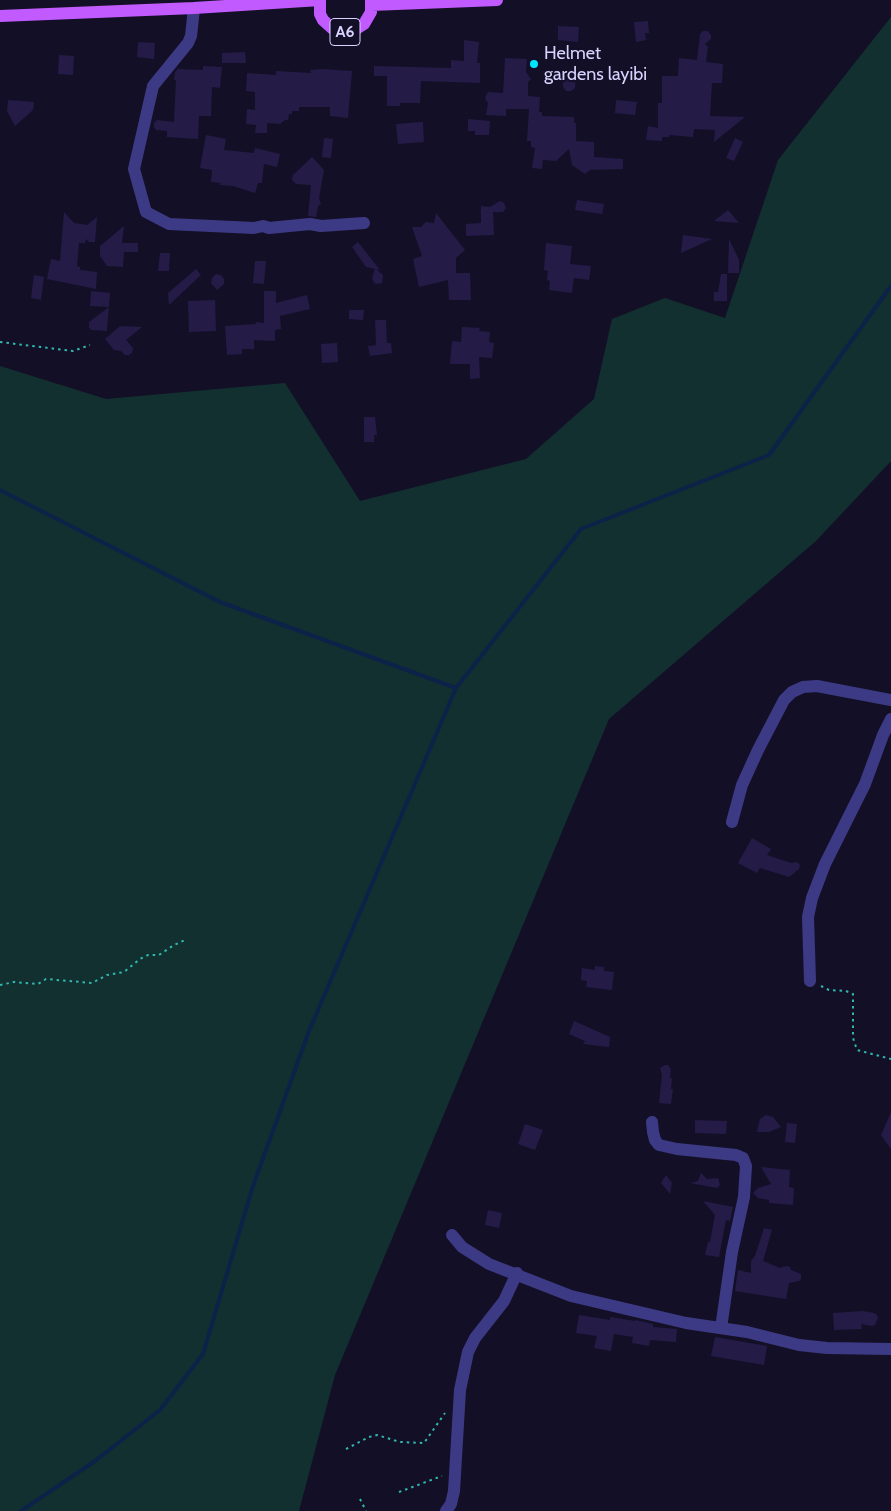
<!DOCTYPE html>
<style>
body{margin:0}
canvas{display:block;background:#130f26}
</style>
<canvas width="891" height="1511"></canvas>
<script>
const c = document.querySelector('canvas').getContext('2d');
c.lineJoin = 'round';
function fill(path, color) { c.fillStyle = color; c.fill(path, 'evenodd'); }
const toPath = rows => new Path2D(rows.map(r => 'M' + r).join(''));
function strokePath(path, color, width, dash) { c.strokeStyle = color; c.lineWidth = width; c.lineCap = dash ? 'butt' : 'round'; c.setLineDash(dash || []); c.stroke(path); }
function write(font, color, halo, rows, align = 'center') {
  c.font = font + ' Cabin,sans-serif'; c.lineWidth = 4.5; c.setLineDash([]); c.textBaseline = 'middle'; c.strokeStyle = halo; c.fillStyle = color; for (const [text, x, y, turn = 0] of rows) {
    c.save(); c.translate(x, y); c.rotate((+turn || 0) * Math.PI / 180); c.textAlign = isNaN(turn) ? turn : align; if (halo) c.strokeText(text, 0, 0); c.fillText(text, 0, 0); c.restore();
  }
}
const green = toPath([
 [891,17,891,461,816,541,609,719,335,1375,299,1511,0,1511,0,366,106,399,285,383,360,501,526,459,594,399,612,319,665,298,725,318,778,160]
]);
const stream = toPath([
 [0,490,220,602,456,688],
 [21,1511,95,1461,160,1410,203,1354,253,1186,309,1031,456,688,581,529,769,455,891,286]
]);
const building = toPath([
 [648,21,649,33,645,33,646,40,636,42,634,22],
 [558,26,579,27,578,42,558,40],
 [703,31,708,31,711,35,711,39,705,44,708,47,706,62,723,64,722,83,712,83,710,116,745,117,714,142,715,130,694,129,693,137,669,135,669,137,662,137,662,141,646,140,648,126,658,128,658,103,662,103,662,76,678,76,679,58,697,60,700,34],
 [464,40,479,42,477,63,480,63,480,83,421,81,420,103,400,103,400,106,387,106,387,76,374,76,374,66,451,68,451,60,464,61],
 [138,42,155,43,154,59,137,57],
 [245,52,246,63,222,63,222,53],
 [59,55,74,56,73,75,58,74],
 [505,58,527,59,526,72,531,79,528,82,528,96,540,97,539,112,542,112,542,116,574,117,574,123,576,123,576,141,594,142,594,157,623,159,623,169,590,170,585,174,572,165,569,149,556,161,543,160,542,169,532,168,535,148,531,147,531,141,527,141,529,109,506,109,506,116,486,115,488,103,485,98,488,92,503,93],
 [203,66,222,67,220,88,212,87,211,116,199,116,198,139,167,137,167,131,156,130,154,127,154,123,157,120,174,122,176,80,174,80,175,72,178,69,203,70],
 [322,69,352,71,348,118,330,116,330,107,299,107,299,111,292,111,292,114,289,114,288,120,285,120,280,124,267,123,267,133,255,133,256,125,246,124,247,109,255,110,255,92,246,91,247,73,276,75,276,71,311,73,310,70],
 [576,72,575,88,571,91,566,91,563,87,563,82],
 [8,100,34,102,33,110,15,126,7,111],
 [616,100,637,102,635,115,615,113],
 [468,119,490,121,489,135,475,135,475,131,468,131],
 [421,122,423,122,424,142,398,144,396,124],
 [206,135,226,139,224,150,254,153,255,148,280,154,277,167,264,164,262,183,258,183,255,193,233,186,220,185,221,183,211,182,212,170,200,168],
 [324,138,333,139,331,158,322,157],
 [735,138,743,142,734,161,726,158],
 [312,157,324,170,319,198,321,204,318,206,316,217,308,216,311,185,296,184,292,180,293,175],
 [577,200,604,204,602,214,575,210],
 [500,201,504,203,506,208,503,212,493,212,494,235,466,236,466,224,481,223,481,212,479,212,481,211,481,206,490,207],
 [728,210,739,223,714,221],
 [64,212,74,223,87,225,97,217,95,242,89,242,86,239,85,243,79,243,77,266,80,267,80,270,97,272,96,289,47,279,51,259,60,261],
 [436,213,465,250,456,258,456,273,470,273,471,300,449,300,448,280,419,287,413,259,422,256,412,227,421,227,426,222,434,223],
 [124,226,122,243,138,243,138,252,124,252,123,267,107,266,100,256,100,246],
 [683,235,712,239,681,253],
 [729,239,739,260,739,273,728,273],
 [358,242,380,270,376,269,383,275,382,283,377,284,374,283,372,278,375,269,366,267,352,247],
 [546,243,572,246,570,264,591,266,589,280,574,278,572,293,549,290,550,281,547,280,548,271,544,270],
 [160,253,170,253,169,271,158,271],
 [255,261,266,261,264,284,253,283],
 [196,269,201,275,169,305,168,293],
 [216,274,221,275,224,279,224,284,217,290,211,283,212,278],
 [721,274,727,274,727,301,714,301,714,292,718,292],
 [34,275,44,277,41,300,31,298],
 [91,291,110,293,107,331,91,330,89,327,89,322,109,307,90,306],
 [264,291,276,291,276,303,307,295,310,309,280,316,281,329,275,330,275,341,254,340,254,349,242,349,242,354,227,355,225,326,256,324,256,322,264,323],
 [215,300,216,331,189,332,188,301],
 [349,310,364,310,363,320,349,319],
 [375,320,386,320,387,343,391,343,392,353,370,356,368,346,376,345],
 [120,326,142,327,126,340,133,348,132,353,129,355,125,355,121,351,114,350,105,339],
 [462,327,480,328,479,331,490,332,489,342,494,343,492,358,479,357,480,378,470,379,470,364,450,364,452,341,461,342],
 [337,343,338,362,322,363,321,344],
 [364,417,375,417,377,435,374,435,374,442,364,442],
 [752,838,771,849,767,855,791,863,797,862,800,865,799,869,789,877,760,868,757,873,738,863],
 [595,966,604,967,604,971,614,972,612,990,586,987,587,981,581,980,582,968,595,970],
 [574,1021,610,1037,609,1047,583,1044,585,1041,569,1034],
 [665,1065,668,1065,671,1069,670,1078,672,1078,671,1089,673,1089,671,1104,659,1103,662,1075,660,1068],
 [891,1112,891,1149,881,1135],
 [766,1115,773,1117,781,1127,769,1132,757,1132,760,1119],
 [695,1120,727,1121,726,1134,695,1133],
 [787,1123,797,1124,795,1143,785,1142],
 [525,1124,543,1130,535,1150,518,1144],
 [761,1167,790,1170,789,1187,794,1188,793,1205,769,1203,769,1200,758,1198,753,1193,758,1188,771,1184],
 [701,1173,707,1179,718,1178,720,1185,717,1188,690,1183,698,1181],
 [666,1175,672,1183,670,1194,661,1183],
 [703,1201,733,1207,730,1221,726,1220,719,1257,705,1255,708,1242,710,1242,715,1215],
 [488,1210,502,1213,499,1228,485,1225],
 [764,1228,772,1230,763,1261,780,1268,786,1266,790,1267,791,1270,801,1274,801,1279,799,1281,789,1283,786,1299,735,1291,738,1270,751,1273,751,1261,755,1256],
 [863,1311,874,1313,877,1315,878,1318,875,1325,872,1326,861,1324,862,1329,834,1330,833,1313],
 [579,1315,610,1320,610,1317,635,1321,636,1320,653,1324,653,1327,677,1329,676,1342,650,1340,649,1346,632,1343,633,1337,614,1334,611,1351,594,1348,597,1336,576,1333],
 [715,1337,767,1346,764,1365,711,1356]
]);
const path = toPath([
 [0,342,73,351,90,345],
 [0,985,14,982,38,984,46,979,92,983,107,975,124,972,140,959,148,955,159,955,174,945,185,940],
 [821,986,829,990,846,991,853,994,853,1038,857,1050,891,1059],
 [346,1449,369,1437,377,1435,400,1442,424,1443,445,1413],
 [399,1492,442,1476],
 [360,1499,366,1511]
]);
const street = toPath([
 [194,8,191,36,188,43,153,86,134,169,146,212,169,224,254,228,263,226,269,228,310,224,321,226,364,223],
 [732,822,742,785,758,750,784,700,792,692,803,687,817,686,891,700],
 [810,981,808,917,812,898,825,864,865,784,883,735,891,719],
 [652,1122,653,1132,655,1140,659,1145,677,1149,736,1155,743,1158,746,1166,744,1197,732,1252,721,1328],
 [452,1235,462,1247,489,1264,571,1296,686,1323,747,1332,799,1345,827,1348,891,1349],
 [446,1511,451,1504,454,1491,460,1390,468,1352,475,1338,504,1301,517,1273]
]);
const primary = toPath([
 [320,0,320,14,323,20,333,29,346,32,353,31,364,24,371,12,371,0],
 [371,5,497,0],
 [0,16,194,8,320,0]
]);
const markers = [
 [534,64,5,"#00e5ff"]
];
const shields = [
 [345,32,30]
];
const shieldNames = [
 ["A6",345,32]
];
const poiNames = [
 ["Helmet",544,54],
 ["gardens layibi",544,75]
];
fill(green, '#12302f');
strokePath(stream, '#0c2248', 4);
fill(building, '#241b47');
strokePath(path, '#2fb8b0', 2, [2.5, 4]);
strokePath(street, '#3d3a85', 12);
strokePath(primary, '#c25bff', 12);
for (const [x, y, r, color] of markers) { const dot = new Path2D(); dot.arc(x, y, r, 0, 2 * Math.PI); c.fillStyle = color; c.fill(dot); strokePath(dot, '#130f26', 2); }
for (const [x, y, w] of shields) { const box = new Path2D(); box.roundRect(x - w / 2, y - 13.5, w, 27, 4); c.fillStyle = '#130f26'; c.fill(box); strokePath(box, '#d9d4ff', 1); }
write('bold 16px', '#d9d4ff', null, shieldNames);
write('18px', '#d9d4ff', '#130f26', poiNames, 'left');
</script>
